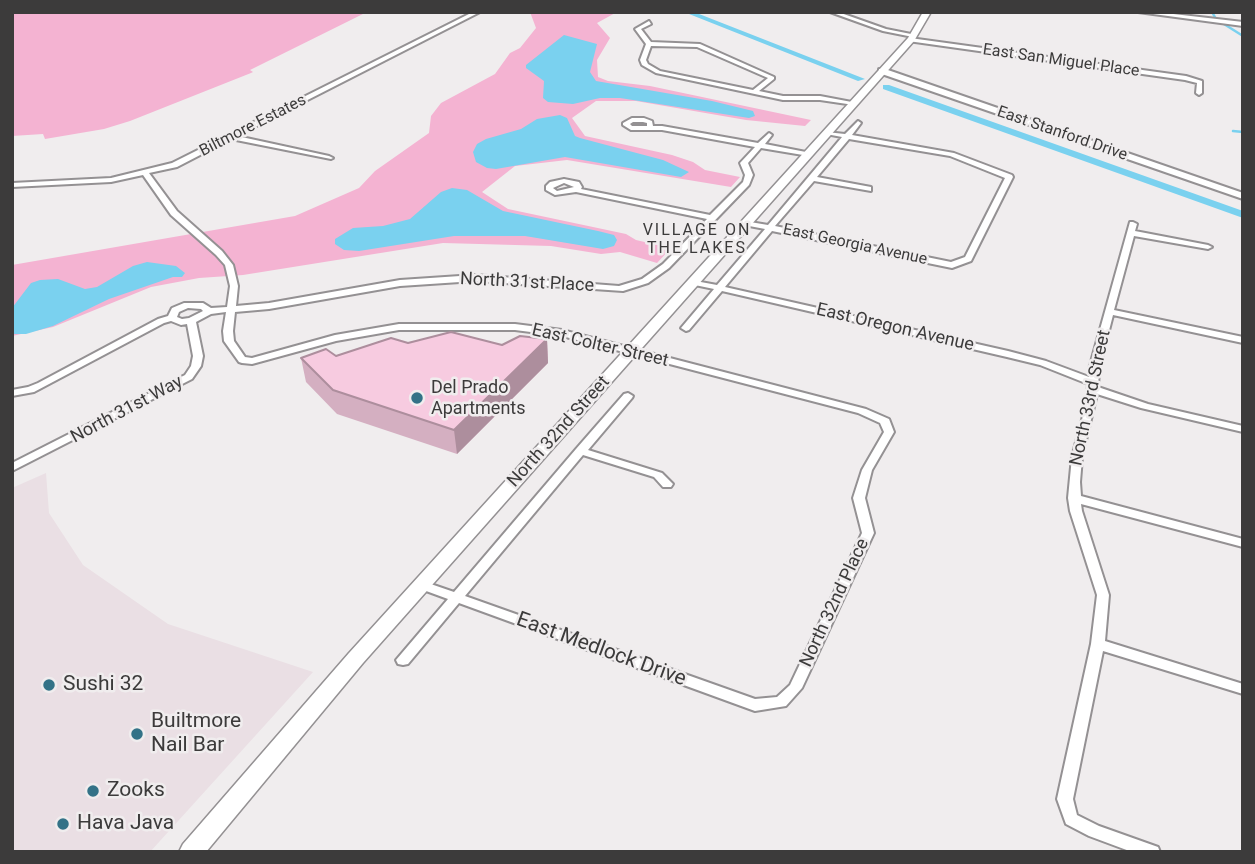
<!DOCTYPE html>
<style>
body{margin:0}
#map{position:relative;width:1255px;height:864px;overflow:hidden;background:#f0edee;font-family:Roboto,sans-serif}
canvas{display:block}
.frame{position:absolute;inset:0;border:14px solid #3c3b3b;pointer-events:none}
</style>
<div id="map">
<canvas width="1255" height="864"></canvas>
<div class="frame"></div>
</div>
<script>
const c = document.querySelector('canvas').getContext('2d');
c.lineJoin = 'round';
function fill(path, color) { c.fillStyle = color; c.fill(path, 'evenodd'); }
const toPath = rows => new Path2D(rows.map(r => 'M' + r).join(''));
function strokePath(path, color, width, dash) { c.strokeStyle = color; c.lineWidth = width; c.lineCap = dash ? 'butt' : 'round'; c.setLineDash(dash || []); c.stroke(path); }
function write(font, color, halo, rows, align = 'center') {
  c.font = font + ' Roboto,sans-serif'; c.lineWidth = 5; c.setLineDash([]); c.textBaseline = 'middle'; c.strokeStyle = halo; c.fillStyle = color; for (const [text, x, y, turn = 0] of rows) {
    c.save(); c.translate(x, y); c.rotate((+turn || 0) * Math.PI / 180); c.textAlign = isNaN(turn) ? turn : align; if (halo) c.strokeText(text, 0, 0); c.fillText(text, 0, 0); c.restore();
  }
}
const built = toPath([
 [46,473,49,513,83,565,168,624,313,672,150,852,12,852,12,488]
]);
const green = toPath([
 [12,12,367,12,250,70,253,72,251,73,130,121,104,129,45,139,43,134,12,136],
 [530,12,617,12,597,23,610,38,597,60,598,77,608,81,650,86,811,120,805,126,746,120,636,101,596,101,572,118,585,136,672,155,693,162,705,170,740,177,731,187,567,160,515,166,482,192,508,209,626,234,636,240,671,248,657,263,620,252,601,254,551,246,443,243,243,275,199,278,151,287,53,327,12,336,12,265,295,216,359,188,375,171,429,133,431,116,441,103,495,74,510,53,520,48,536,28]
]);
const water = toPath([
 [564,35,597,44,590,72,596,81,712,101,753,111,755,116,749,118,620,98,600,98,573,104,548,102,543,98,544,81,526,68,526,65],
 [560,115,567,118,575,136,580,138,663,160,689,172,681,177,565,157,496,169,487,168,476,162,473,152,477,144,486,139,521,129,537,119],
 [452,188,467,190,503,211,598,231,614,235,617,240,614,246,603,249,525,236,454,236,359,251,344,250,335,244,335,239,353,228,383,226,410,219,441,192],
 [147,262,176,266,185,273,182,277,173,277,109,299,53,326,26,334,12,334,12,308,31,283,40,280,58,279,85,289,97,287,133,266]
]);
const stream = toPath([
 [1212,12,1216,19,1243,36],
 [1233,131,1243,132]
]);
const canal = toPath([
 [684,12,694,12,865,79,858,81,684,12],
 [883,85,889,85,1243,211,1243,218,883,89,883,85]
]);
const minor = toPath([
 [473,12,480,12,237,136,329,156,333,158,331,159,231,139,177,167,149,173,177,211,222,251,233,265,238,286,236,306,269,303,400,280,475,275,619,286,642,279,663,264,707,219,576,192,555,195,546,190,546,186,550,182,564,179,579,182,582,187,581,189,710,215,743,182,745,175,740,163,755,147,662,130,631,130,623,125,623,123,632,118,644,118,652,121,653,126,662,126,758,143,769,133,772,135,765,144,811,153,811,155,809,156,761,148,748,163,753,175,749,185,669,268,648,283,623,291,475,281,400,286,269,309,235,312,233,331,234,341,245,357,252,358,335,335,399,324,515,324,562,330,866,409,889,419,894,432,872,470,865,498,874,533,802,688,786,706,755,711,459,603,408,664,403,665,398,664,396,660,448,599,418,588,416,585,418,582,422,581,454,592,576,449,624,394,628,393,633,396,632,398,588,450,662,473,673,484,671,487,663,487,654,477,583,455,465,596,755,699,777,697,790,685,862,533,853,498,862,470,884,432,880,423,858,413,562,336,515,330,399,330,336,341,252,364,242,363,239,362,224,341,223,331,226,312,211,314,196,322,203,356,201,366,192,379,12,471,12,463,185,375,191,366,193,356,187,324,181,325,171,321,164,323,34,392,12,396,12,390,28,387,38,383,158,319,168,316,172,308,184,303,203,303,211,308,227,307,230,286,225,265,216,255,171,215,143,175,111,182,12,187,12,183,111,178,172,163,473,12],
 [633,122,643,122,647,123,647,126,632,126,630,124,633,122],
 [564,183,574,187,557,191,553,188,564,183],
 [188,308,201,309,203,311,189,318,182,319,177,317,179,312,188,308],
 [830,12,838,12,886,29,916,35,913,37,883,31,830,12],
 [1138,12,1156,12,1243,22,1243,26,1138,12],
 [649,21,651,24,641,29,651,42,700,44,774,77,774,79,759,91,783,96,820,96,857,103,854,105,820,100,783,100,656,73,642,65,640,60,646,44,635,29,649,21],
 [651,46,697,47,768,78,753,90,660,71,648,64,646,60,651,46],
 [910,38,1186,76,1202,81,1202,93,1199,95,1196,93,1197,83,1185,80,908,41,908,39,910,38],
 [858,121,861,123,852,135,954,153,1012,175,1013,177,971,261,952,268,772,231,725,287,1008,351,1046,361,1089,377,1089,369,1130,222,1133,222,1137,224,1135,231,1208,245,1212,247,1208,249,1134,236,1114,310,1243,337,1243,343,1113,315,1099,369,1098,387,1148,404,1243,426,1243,432,1141,408,1097,394,1082,457,1080,482,1081,496,1243,539,1243,547,1081,504,1082,511,1109,595,1105,641,1243,684,1243,694,1103,651,1073,799,1077,815,1099,826,1158,847,1160,852,1132,852,1089,836,1066,824,1057,799,1091,644,1097,595,1070,511,1068,498,1072,457,1087,401,1088,384,1040,365,1007,357,722,291,689,330,686,331,681,328,714,289,690,284,690,280,717,285,765,229,744,225,744,221,768,225,842,137,826,134,826,132,845,134,858,121],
 [849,139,950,156,1005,178,965,257,951,262,775,226,814,181,871,191,871,187,817,177,849,139]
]);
const tertiary = toPath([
 [879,69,885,69,1243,193,1243,199,879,73,879,69]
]);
const secondary = toPath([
 [923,12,931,12,914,41,363,663,206,852,179,852,183,844,349,653,908,38,923,12]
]);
const wall = toPath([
 [547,339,548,363,457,454,337,414,306,382,301,358,336,356,408,343,502,345]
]);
const shadedWall = toPath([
 [547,339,548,363,457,454,454,430]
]);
const building = toPath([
 [451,332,502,345,520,336,547,339,454,430,333,390,301,358,326,349,336,356,391,338,408,343,451,332]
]);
const markers = [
 [417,398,7,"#337287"],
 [49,685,7,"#337287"],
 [137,734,7,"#337287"],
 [93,791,7,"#337287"],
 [63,824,7,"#337287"]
];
const farStreetnames = [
 ["East San Miguel Place",1061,61,8],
 ["Biltmore Estates",253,126,-27],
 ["East Stanford Drive",1062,134,19],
 ["East Georgia Avenue",855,245,12]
];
const farNeighbourhoodnames = [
 ["VILLAGE ON",697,231],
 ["THE LAKES",697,249]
];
const streetNames = [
 ["North 31st Place",527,283,3],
 ["East Oregon Avenue",895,328,13],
 ["East Colter Street",600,346,13],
 ["North 33rd Street",1091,398,-78],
 ["North 31st Way",127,410,-28],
 ["North 32nd Street",559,432,-48],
 ["North 32nd Place",835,603,-65]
];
const poiNames = [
 ["Del Prado",431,388],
 ["Apartments",431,409]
];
const nearStreetnames = [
 ["East Medlock Drive",601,650,20]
];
const nearPoinames = [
 ["Sushi 32",63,685],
 ["Builtmore",151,722],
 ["Nail Bar",151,746],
 ["Zooks",107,791],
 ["Hava Java",77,824]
];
fill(built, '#eadfe4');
fill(green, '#f4b3d2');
fill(water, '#7ad1ef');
strokePath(stream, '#7ad1ef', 2.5);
fill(canal, '#7ad1ef');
strokePath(minor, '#949193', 4);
strokePath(tertiary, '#949193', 4);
strokePath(secondary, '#949193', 3);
fill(minor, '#fff');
fill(tertiary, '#fff');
fill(secondary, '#fff');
fill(wall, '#d4afc1');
fill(shadedWall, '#ad8e9d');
fill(building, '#f7cbe0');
strokePath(building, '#ad8e9d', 2);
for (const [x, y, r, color] of markers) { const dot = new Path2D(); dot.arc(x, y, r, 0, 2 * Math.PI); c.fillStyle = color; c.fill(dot); strokePath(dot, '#f0edee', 2.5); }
write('16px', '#3c3b3b', '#f0edee', farStreetnames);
c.letterSpacing = '2px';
write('16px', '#3c3b3b', '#f0edee', farNeighbourhoodnames);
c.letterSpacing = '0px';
write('18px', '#3c3b3b', '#f0edee', streetNames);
write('18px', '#3c3b3b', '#f0edee', poiNames, 'left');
write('21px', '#3c3b3b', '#f0edee', nearStreetnames);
write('21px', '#3c3b3b', '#f0edee', nearPoinames, 'left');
</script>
